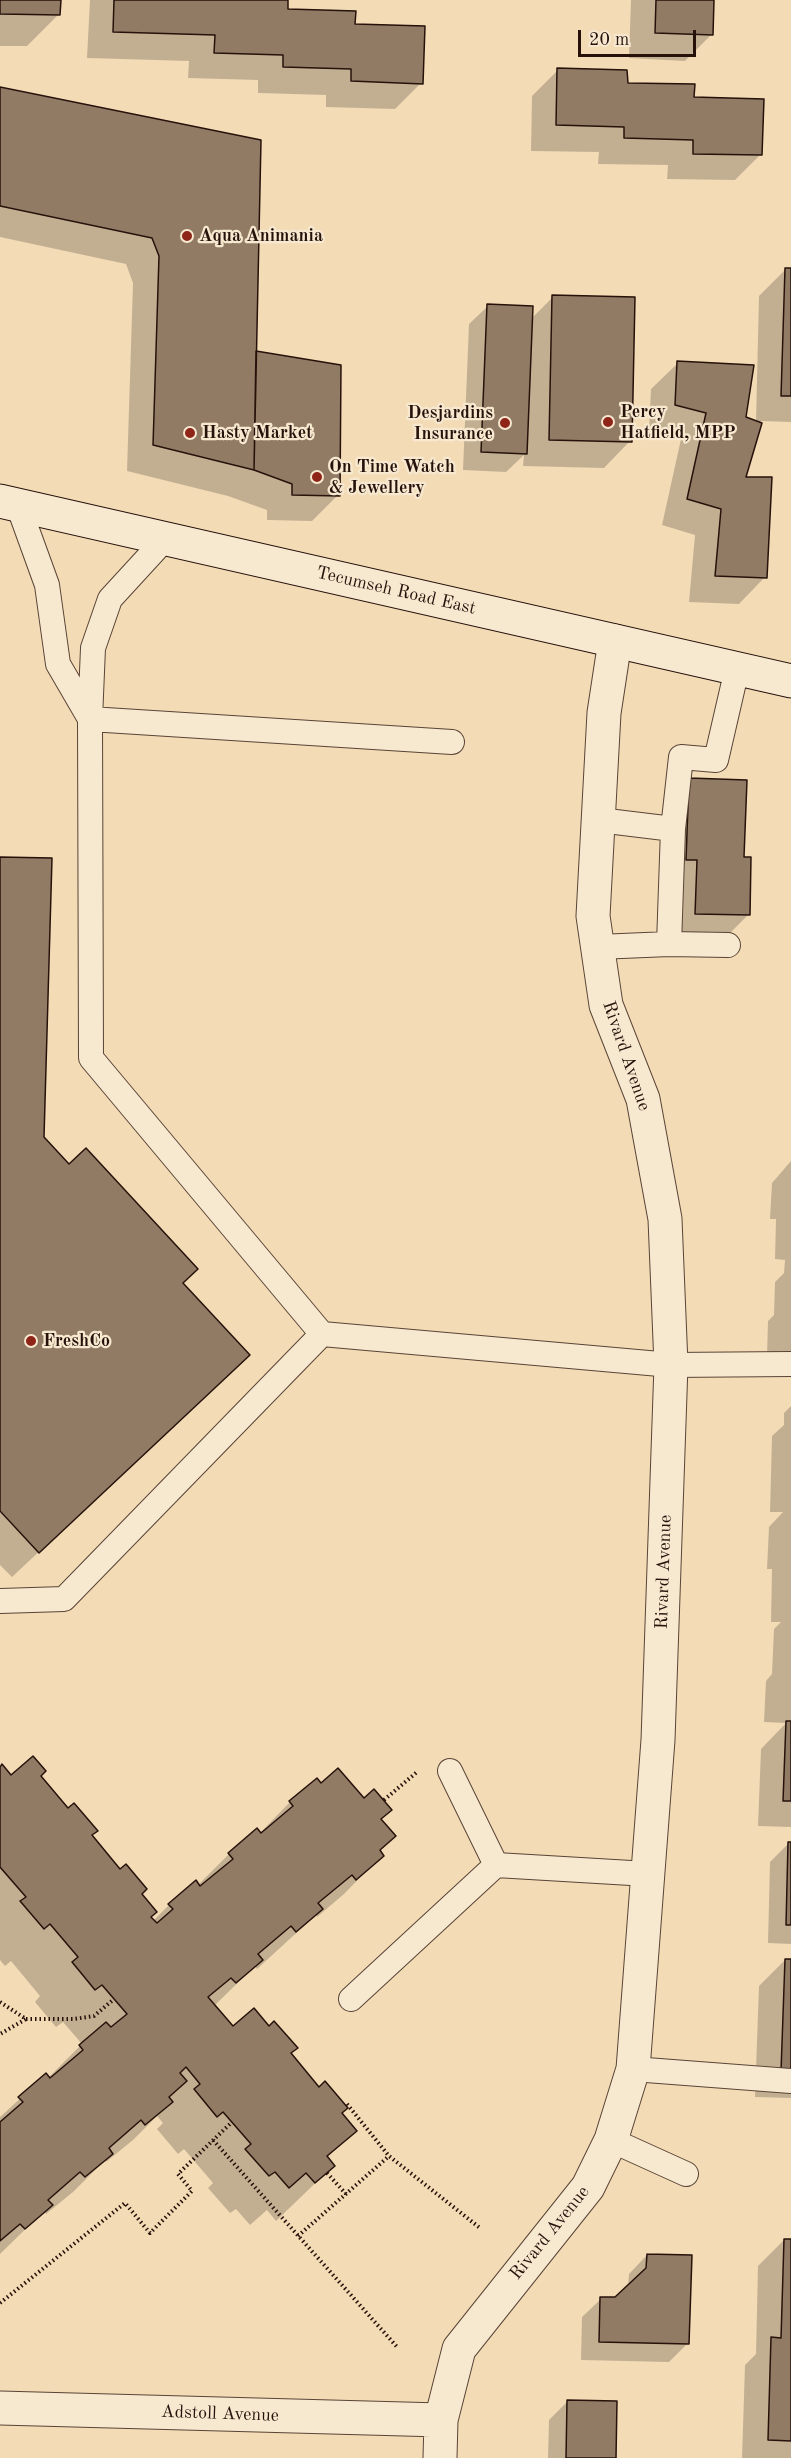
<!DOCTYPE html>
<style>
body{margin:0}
#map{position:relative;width:791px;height:2458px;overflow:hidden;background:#f3dbb6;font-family:"Old Standard TT",serif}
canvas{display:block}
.scale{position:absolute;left:578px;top:30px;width:118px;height:27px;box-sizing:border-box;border:3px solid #26120b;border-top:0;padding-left:8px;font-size:18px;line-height:21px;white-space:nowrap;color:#26120b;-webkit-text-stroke:4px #f7e8d0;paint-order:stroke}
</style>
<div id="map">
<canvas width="791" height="2458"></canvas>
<div class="scale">20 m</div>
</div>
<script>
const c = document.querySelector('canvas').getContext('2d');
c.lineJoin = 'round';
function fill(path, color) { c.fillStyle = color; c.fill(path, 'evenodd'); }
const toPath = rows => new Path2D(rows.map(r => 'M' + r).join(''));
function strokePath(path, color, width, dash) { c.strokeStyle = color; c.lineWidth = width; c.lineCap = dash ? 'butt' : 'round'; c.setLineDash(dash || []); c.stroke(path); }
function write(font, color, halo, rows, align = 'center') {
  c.font = font + ' "Old Standard TT",serif'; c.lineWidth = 4.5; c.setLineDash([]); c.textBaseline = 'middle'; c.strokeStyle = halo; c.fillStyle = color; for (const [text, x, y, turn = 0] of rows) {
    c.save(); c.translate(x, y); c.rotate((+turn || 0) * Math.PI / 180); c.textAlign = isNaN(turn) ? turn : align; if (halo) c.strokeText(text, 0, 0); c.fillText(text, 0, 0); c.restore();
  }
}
const shadow = toPath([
 [0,0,59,0,59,14,27,46,0,46],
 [90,0,286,0,286,11,354,25,421,83,395,109,326,107,326,95,258,93,258,80,188,78,189,61,87,58],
 [631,0,712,0,711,35,685,61,629,58],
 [558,70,693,99,761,154,735,180,667,179,668,165,598,164,599,152,531,151,532,96],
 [0,88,260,142,254,352,338,495,312,521,267,520,267,510,228,496,127,471,133,283,126,264,0,237],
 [785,270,791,270,791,422,761,421,744,478,765,577,739,604,689,602,695,535,662,525,681,439,649,431,651,389,678,363,744,418,756,422,759,296],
 [553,297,630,441,604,468,523,466,524,455,506,472,463,470,469,324,488,306,531,319],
 [690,780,743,858,748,915,722,941,669,940],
 [0,858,43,1138,181,1283,222,1380,12,1577,0,1565],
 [791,1161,791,1372,767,1357,768,1321,774,1315,775,1282,784,1273,785,1260,775,1259,776,1219,770,1219,772,1183],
 [791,1406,791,1827,758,1826,761,1749,786,1723,764,1722,766,1681,772,1674,774,1629,781,1622,771,1622,772,1569,767,1569,769,1527,783,1512,770,1512,772,1436,784,1425,784,1413],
 [0,1769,11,1777,39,1776,140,1894,153,1921,169,1905,198,1885,229,1854,259,1834,290,1802,321,1785,380,1820,379,1851,382,1855,344,1894,317,1917,316,1915,257,1969,255,1966,214,2006,233,2028,289,2054,355,2130,327,2158,333,2166,276,2221,267,2210,250,2225,236,2209,230,2213,208,2188,213,2183,184,2149,178,2154,157,2129,163,2123,157,2116,133,2140,106,2162,105,2160,73,2192,46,2214,44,2211,0,2254,0,2117,46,2075,48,2078,82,2044,63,2022,56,2027,35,2002,40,1996,11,1961,5,1966,0,1960],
 [789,1843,791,1843,791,1944,768,1943,770,1862],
 [785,1960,791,1960,791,2098,755,2097,759,1986],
 [784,2240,791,2240,791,2458,742,2458,745,2365,756,2354,758,2266],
 [647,2255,687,2344,669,2362,581,2360,582,2317,601,2299,616,2299,628,2287,629,2274],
 [567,2402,614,2458,548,2458,549,2420]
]);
const building = toPath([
 [0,0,61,0,60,15,0,14,0,0],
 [114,0,288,0,288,9,356,11,355,24,425,26,423,84,351,81,351,69,283,67,283,55,214,53,215,35,113,32,114,0],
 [656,0,714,0,713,35,655,33,656,0],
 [557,68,627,70,628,83,695,84,694,97,764,99,762,155,693,154,693,140,624,138,624,127,556,125,557,68],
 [0,87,261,140,254,470,153,445,159,256,152,238,0,206,0,87],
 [785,268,791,268,791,396,781,396,785,268],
 [552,295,635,297,632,442,549,440,552,295],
 [487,304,533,306,527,454,481,452,487,304],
 [256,351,341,365,340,496,292,495,292,484,254,470,256,351],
 [677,361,754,365,746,417,762,423,746,477,772,477,767,578,715,576,721,509,687,499,706,413,675,405,677,361],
 [689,778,747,780,744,857,751,857,750,915,695,914,697,860,686,860,689,778],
 [0,857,52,858,44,1137,69,1164,86,1148,198,1269,183,1283,250,1355,39,1553,0,1511,0,857],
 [786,1721,791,1721,791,1801,783,1801,786,1721],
 [33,1756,46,1771,41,1776,68,1808,74,1803,98,1831,92,1835,120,1869,126,1864,147,1889,142,1894,157,1912,151,1917,157,1923,173,1909,168,1904,196,1880,200,1886,233,1859,228,1853,257,1828,261,1833,293,1806,289,1801,317,1778,321,1783,338,1768,364,1798,374,1789,392,1810,381,1819,396,1836,380,1850,384,1856,356,1880,352,1875,318,1903,323,1909,296,1932,291,1926,258,1954,263,1960,236,1983,231,1978,208,1997,233,2026,254,2008,269,2026,274,2021,298,2048,291,2053,319,2087,325,2081,348,2108,342,2113,357,2131,327,2156,335,2166,315,2183,306,2173,289,2188,275,2172,269,2176,245,2149,251,2144,223,2112,217,2117,194,2089,200,2084,186,2067,180,2073,187,2081,169,2097,173,2102,145,2125,141,2120,109,2148,113,2154,85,2177,80,2172,48,2200,53,2205,25,2229,20,2224,0,2241,0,2122,23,2102,18,2097,46,2073,50,2078,83,2050,79,2045,106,2022,111,2027,127,2014,102,1985,95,1990,72,1962,78,1957,50,1924,44,1929,20,1901,26,1897,0,1867,0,1767,2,1764,11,1775,33,1756],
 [788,1842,791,1842,791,1925,786,1925,788,1842],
 [785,1959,791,1959,791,2071,781,2071,785,1959],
 [784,2239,791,2239,791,2441,768,2440,771,2337,781,2338,784,2239],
 [647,2254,692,2255,689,2344,599,2342,600,2297,615,2297,646,2268,647,2254],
 [567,2400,617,2401,616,2458,566,2458,567,2400]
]);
const path = toPath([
 [384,1800,417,1772],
 [0,2002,26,2019,0,2034],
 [26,2019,74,2019,94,2016,114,1999],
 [347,2104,389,2156,480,2228],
 [213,2140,398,2348],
 [327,2173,346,2194],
 [298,2236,389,2156],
 [0,2303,125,2203,150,2233,192,2191,178,2174,232,2122]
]);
const service = toPath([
 [18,505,47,585,58,664,90,719],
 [166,538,110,599,93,648,90,719,91,1058,322,1334],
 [90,719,452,742],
 [599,820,673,829],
 [728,945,669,944,673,829,681,757,716,760,737,669],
 [598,947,669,944],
 [0,1601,64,1599,322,1334,671,1365,791,1364],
 [450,1771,496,1865],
 [351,1999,496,1865,648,1874],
 [633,2069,791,2081],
 [611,2140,686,2174]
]);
const minor = toPath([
 [0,2408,441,2420],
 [440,2458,441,2420,459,2349,588,2187,611,2140,633,2069,658,1740,671,1365,665,1219,643,1099,606,1005,593,916,604,713,615,641]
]);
const secondary = toPath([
 [0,501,791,681]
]);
const markers = [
 [187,236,6,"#8f2418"],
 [608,422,6,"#8f2418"],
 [505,423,6,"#8f2418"],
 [190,433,6,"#8f2418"],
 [317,477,6,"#8f2418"],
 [31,1341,6,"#8f2418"]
];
const poiNames = [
 ["Aqua Animania",199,236],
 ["Percy",620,412],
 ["Hatfield, MPP",620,433],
 ["Desjardins",493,413,"right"],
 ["Insurance",493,434,"right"],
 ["Hasty Market",202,433],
 ["On Time Watch",329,467],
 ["& Jewellery",329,488],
 ["FreshCo",43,1341]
];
const streetNames = [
 ["Tecumseh Road East",396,591,13],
 ["Rivard Avenue",626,1056,71],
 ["Rivard Avenue",664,1572,-88],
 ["Rivard Avenue",550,2233,-51],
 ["Adstoll Avenue",220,2414,2]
];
fill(shadow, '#0003');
fill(building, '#917b64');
strokePath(building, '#26120b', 1.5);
strokePath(service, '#594436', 26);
strokePath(minor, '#594436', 35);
strokePath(secondary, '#26120b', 35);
strokePath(path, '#26120b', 4, [1.5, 3]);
strokePath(service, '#f7e8d0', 24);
strokePath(minor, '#f7e8d0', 33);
strokePath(secondary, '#f7e8d0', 33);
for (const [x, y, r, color] of markers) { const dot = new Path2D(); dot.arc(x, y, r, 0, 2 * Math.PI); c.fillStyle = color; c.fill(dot); strokePath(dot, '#f7e8d0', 2); }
write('bold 18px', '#26120b', '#f7e8d0', poiNames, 'left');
write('18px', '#26120b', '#f7e8d0', streetNames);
</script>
